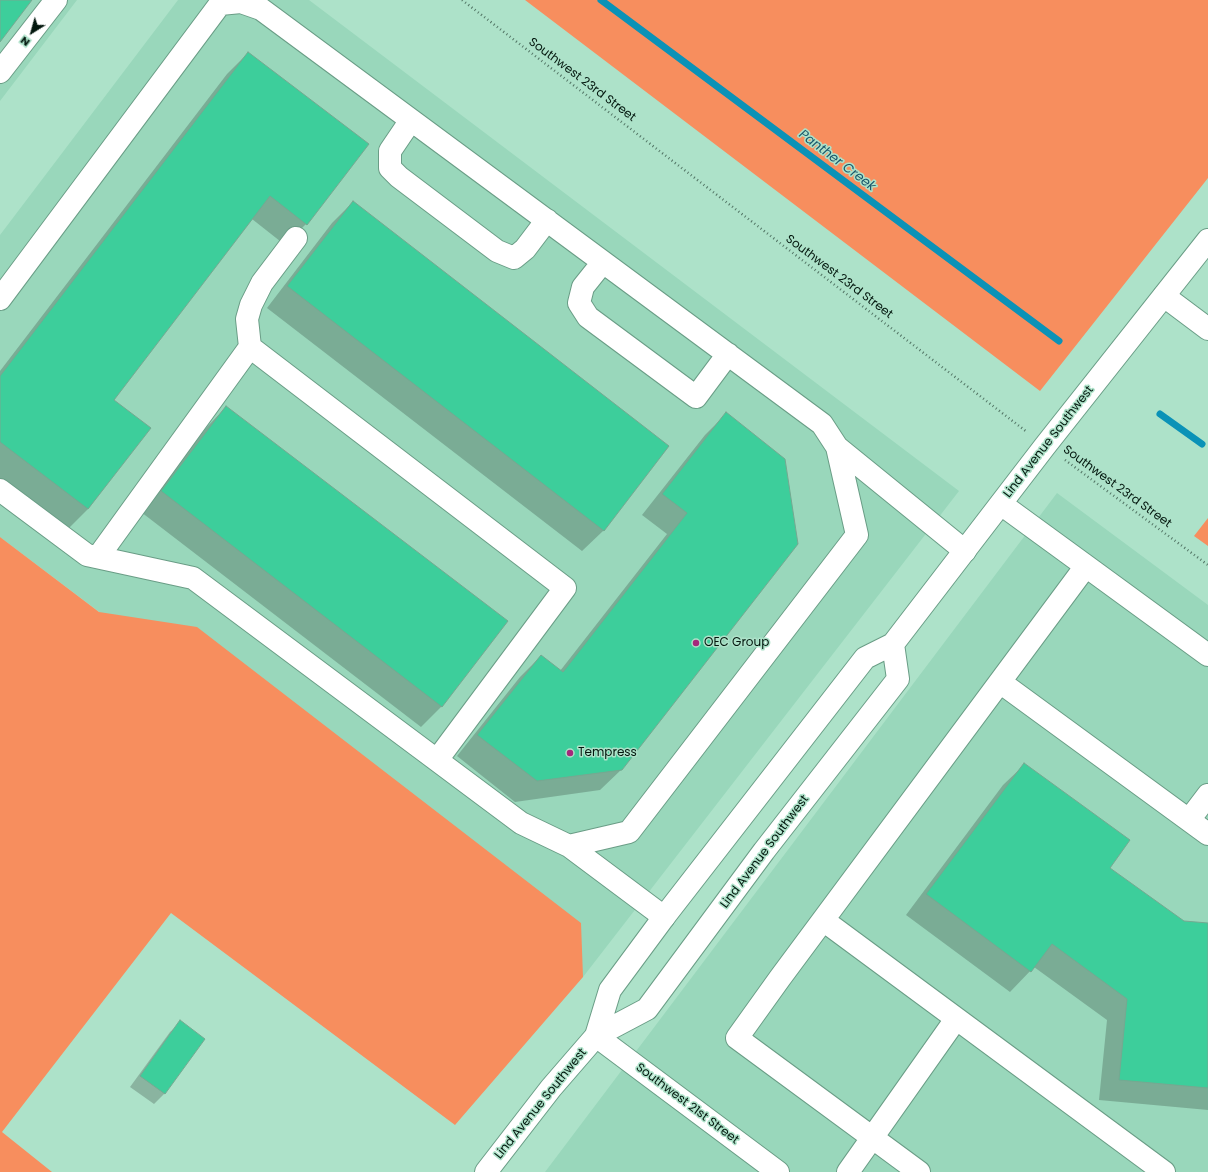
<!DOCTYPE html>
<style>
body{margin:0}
#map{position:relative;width:1208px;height:1172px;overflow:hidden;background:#ade2c9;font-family:Poppins,sans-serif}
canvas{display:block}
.north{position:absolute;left:12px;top:12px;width:40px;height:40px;-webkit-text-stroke:3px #ade2c9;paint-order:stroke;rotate:217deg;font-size:11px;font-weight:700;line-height:16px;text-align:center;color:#03170e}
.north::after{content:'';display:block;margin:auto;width:14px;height:18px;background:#03170e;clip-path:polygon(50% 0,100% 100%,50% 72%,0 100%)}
</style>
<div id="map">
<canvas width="1208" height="1172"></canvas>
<div class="north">N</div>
</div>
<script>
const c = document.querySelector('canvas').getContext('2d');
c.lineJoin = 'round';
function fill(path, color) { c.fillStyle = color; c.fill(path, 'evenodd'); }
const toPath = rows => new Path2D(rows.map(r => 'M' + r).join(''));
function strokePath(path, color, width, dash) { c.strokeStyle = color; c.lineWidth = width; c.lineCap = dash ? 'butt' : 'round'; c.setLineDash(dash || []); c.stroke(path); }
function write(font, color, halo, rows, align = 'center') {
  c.font = font + ' Poppins,sans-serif'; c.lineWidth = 3; c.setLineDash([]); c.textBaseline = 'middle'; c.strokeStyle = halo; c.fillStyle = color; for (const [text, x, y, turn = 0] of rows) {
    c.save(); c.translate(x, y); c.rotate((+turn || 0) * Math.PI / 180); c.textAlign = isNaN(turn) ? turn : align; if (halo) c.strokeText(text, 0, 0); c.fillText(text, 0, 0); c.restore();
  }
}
const built = toPath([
 [0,0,77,0,0,101],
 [178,0,309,0,959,491,583,977,0,537,0,235],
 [1057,493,1208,605,1208,1172,545,1172]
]);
const green = toPath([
 [525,0,1208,0,1208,178,1040,391],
 [1208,518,1208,546,1194,536],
 [0,537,99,612,197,627,581,923,583,977,455,1125,171,913,2,1132,52,1172,0,1172]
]);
const shadow = toPath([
 [248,53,306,224,285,245,252,219,112,400,149,429,88,509,67,530,0,478,0,371,227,74],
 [353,202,668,447,603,531,582,551,267,308,332,223],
 [226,407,442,706,421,727,141,512,206,428],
 [726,414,622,769,600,790,515,802,457,756,520,677,541,656,560,671,667,534,642,515,705,435],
 [1024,765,1108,868,1183,922,1208,924,1208,1110,1099,1100,1107,1020,1034,967,1010,992,906,915,1003,785],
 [181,1022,164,1094,154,1104,130,1087,170,1032]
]);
const stream = toPath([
 [601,0,1059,341],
 [1160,414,1202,444]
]);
const building = toPath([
 [0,0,32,0,0,42,0,0],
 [248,52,369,144,307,225,270,196,114,400,151,428,88,509,0,442,0,376,248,52],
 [353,201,669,446,604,531,287,286,353,201],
 [226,406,508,621,442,707,161,491,226,406],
 [726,412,785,459,798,544,622,770,537,781,477,735,541,655,563,672,687,513,662,494,726,412],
 [1024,763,1130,840,1110,868,1184,921,1208,923,1208,1088,1119,1080,1127,999,1052,944,1031,972,926,894,1024,763],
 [180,1020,205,1039,165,1094,140,1076,180,1020]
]);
const path = toPath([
 [462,0,1027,432],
 [1065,460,1208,565]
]);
const minor = toPath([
 [0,72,56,0],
 [411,120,390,151,390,168,399,177,497,251,514,258,525,249,547,220],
 [603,262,583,287,579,303,588,317,696,397,728,354],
 [1164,296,1208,329],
 [0,299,220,4,241,2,261,9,822,424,837,447,965,551],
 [250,347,247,319,251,305,262,283,296,238],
 [0,490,87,555,193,578,521,823,569,846,664,917],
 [98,557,250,347,565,588,437,760],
 [1086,566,1208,655],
 [1000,682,1208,834],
 [1189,820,1208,795],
 [569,846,629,832,857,535,837,447],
 [823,920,1164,1172],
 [596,1036,778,1172],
 [848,1172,956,1019],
 [919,1172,737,1038,780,978,1086,566,1001,504]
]);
const major = toPath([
 [596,1036,610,990,664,917,865,658,893,644,1045,446,1208,240],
 [486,1172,551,1088,596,1036,647,1009,764,851,898,679,893,644]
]);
const markers = [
 [696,643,4,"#a5287b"],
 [570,753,4,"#a5287b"]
];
const streetNames = [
 ["Southwest 23rd Street",582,80,37],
 ["Southwest 23rd Street",839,277,37],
 ["Lind Avenue Southwest",1049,442,-52],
 ["Southwest 23rd Street",1117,487,36],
 ["Lind Avenue Southwest",765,852,-53],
 ["Lind Avenue Southwest",541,1104,-51],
 ["Southwest 21st Street",687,1104,37]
];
const poiNames = [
 ["OEC Group",704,643],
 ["Tempress",578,753]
];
const waterNames = [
 ["Panther Creek",837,161,37]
];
fill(built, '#99d7bb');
fill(green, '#f78e5e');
fill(shadow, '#0003');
strokePath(stream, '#0b92b7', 7);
fill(building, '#3dce9b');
strokePath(building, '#75a991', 1);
strokePath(minor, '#6a9d86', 24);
strokePath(major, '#6a9d86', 24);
strokePath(path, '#537666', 2.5, [1, 3]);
strokePath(minor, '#fff', 22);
strokePath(major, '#fff', 22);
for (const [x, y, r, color] of markers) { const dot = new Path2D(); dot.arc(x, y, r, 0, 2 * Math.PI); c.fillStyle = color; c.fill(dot); strokePath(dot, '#ade2c9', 1.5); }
write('12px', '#03170e', '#ade2c9', streetNames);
write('12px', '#03170e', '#ade2c9', poiNames, 'left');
write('italic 13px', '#1b576c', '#ade2c9', waterNames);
</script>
